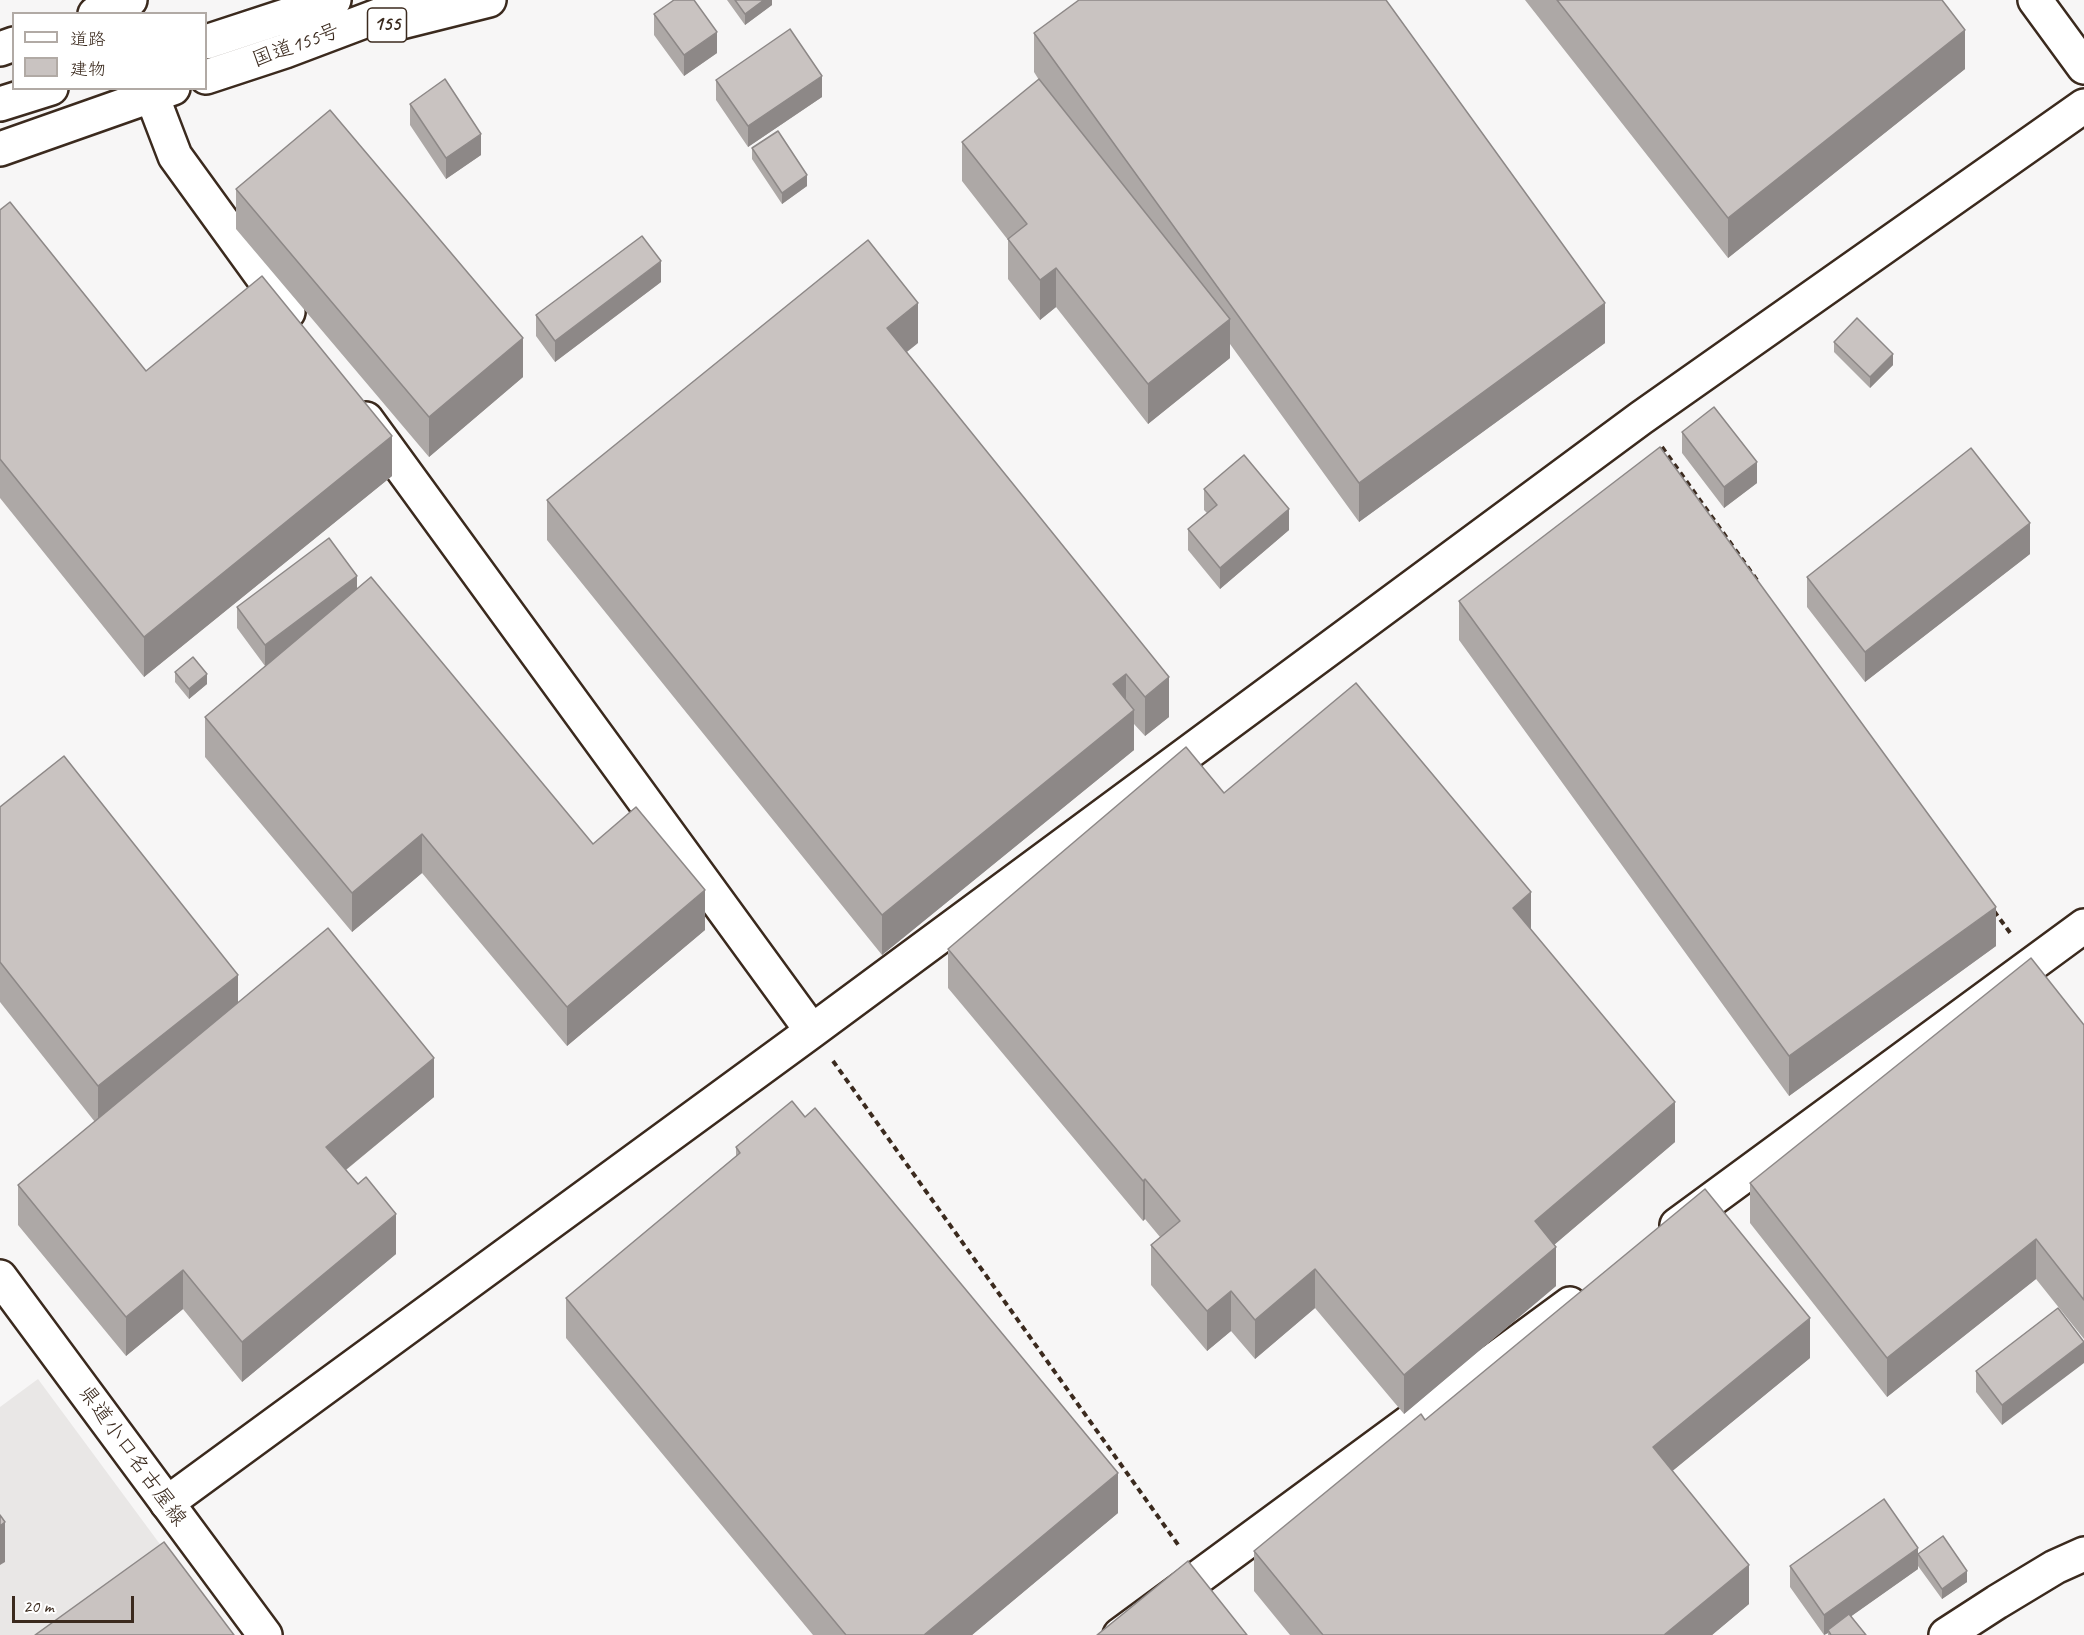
<!DOCTYPE html>
<meta charset="utf-8">
<style>
body{margin:0}
#map{position:relative;width:2084px;height:1635px;overflow:hidden;background:#f7f6f6;font-family:Caveat,"Klee One",sans-serif}
canvas{display:block}
.legend{position:absolute;left:12px;top:12px;width:195px;height:78px;box-sizing:border-box;background:#fff;border:2px solid #b1aaa5;margin:0;padding:8px 10px;list-style:none;font-size:18px;color:#3b2a1e}
.legend li{display:flex;align-items:center;gap:12px;height:30px}
.legend b{width:30px;border:2px solid #b1aaa5}
.scale{position:absolute;left:12px;top:1596px;width:122px;height:27px;box-sizing:border-box;border:3px solid #3b2a1e;border-top:0;padding-left:8px;font-size:18px;line-height:21px;white-space:nowrap;color:#3b2a1e;-webkit-text-stroke:4px #fff;paint-order:stroke}
</style>
<div id="map">
<canvas width="2084" height="1635"></canvas>
<ul class="legend">
<li><b style="height:8px;background:#fff"></b>道路</li>
<li><b style="height:16px;background:#c9c3c1"></b>建物</li>
</ul>
<div class="scale">20 m</div>
</div>
<script>
const c = document.querySelector('canvas').getContext('2d');
c.lineJoin = 'round';
function fill(path, color) { c.fillStyle = color; c.fill(path, 'evenodd'); }
const toPath = rows => new Path2D(rows.map(r => 'M' + r).join(''));
function strokePath(path, color, width, dash) { c.strokeStyle = color; c.lineWidth = width; c.lineCap = dash ? 'butt' : 'round'; c.setLineDash(dash || []); c.stroke(path); }
function write(font, color, halo, rows, align = 'center') {
  c.font = font + ' Caveat,"Klee One",sans-serif'; c.lineWidth = 6; c.setLineDash([]); c.textBaseline = 'middle'; c.strokeStyle = halo; c.fillStyle = color; for (const [text, x, y, turn = 0] of rows) {
    c.save(); c.translate(x, y); c.rotate((+turn || 0) * Math.PI / 180); c.textAlign = isNaN(turn) ? turn : align; if (halo) c.strokeText(text, 0, 0); c.fillText(text, 0, 0); c.restore();
  }
}
const built = toPath([
 [38,1379,227,1635,0,1635,0,1407]
]);
const path = toPath([
 [1662,447,1759,583],
 [1994,911,2011,934],
 [833,1061,1179,1546]
]);
const minor = toPath([
 [152,96,175,156,288,312],
 [366,419,812,1031],
 [1677,1225,2084,926],
 [167,1503,812,1031,1641,418,2084,106],
 [1120,1635,1570,1304],
 [1946,1635,1997,1602,2055,1567,2084,1554]
]);
const major = toPath([
 [0,1277,265,1635]
]);
const highway = toPath([
 [2035,0,2084,67],
 [95,14,130,0],
 [397,23,489,0],
 [206,42,334,0],
 [0,49,14,44],
 [206,77,285,51,420,0],
 [0,104,51,88],
 [0,149,173,88]
]);
const wall = toPath([
 [727,0,772,0,772,5,745,25],
 [1525,0,1942,0,1965,69,1728,258],
 [654,14,717,53,684,76,654,35],
 [1034,33,1605,343,1359,522,1230,344,1230,358,1148,424,1056,307,1040,320,1008,279,1008,240,962,181,962,142,1039,80,1034,72],
 [716,80,822,97,748,147,716,100],
 [410,104,481,155,446,179,410,125],
 [752,148,807,186,782,204,752,159],
 [236,189,523,377,429,457,236,229],
 [0,210,146,371,392,476,144,677,0,498],
 [661,282,555,362,536,336,536,315],
 [1834,342,1893,365,1870,388,1834,352],
 [918,343,907,352,1169,717,1145,736,1134,724,1134,750,882,955,547,540,547,500],
 [1682,432,1757,483,1724,508,1682,453],
 [1204,489,1289,530,1220,589,1188,550,1188,529,1207,513,1204,510],
 [2030,554,1865,682,1807,607,1807,577],
 [357,589,593,844,705,930,567,1046,422,873,352,932,205,757,205,717,265,666,237,628,237,607],
 [1459,601,1996,946,1789,1096,1459,640],
 [175,672,207,684,189,699,175,682],
 [1224,793,1531,930,1675,1142,1554,1245,1556,1286,1404,1414,1315,1308,1255,1359,1231,1331,1207,1351,1151,1285,1151,1245,1160,1237,1145,1219,1143,1221,948,988,948,949],
 [0,807,238,1003,434,1097,346,1170,396,1254,242,1382,183,1309,126,1356,18,1225,18,1185,95,1122,0,1002],
 [2084,1025,2084,1339,2036,1279,1887,1397,1750,1223,1750,1183],
 [805,1117,1118,1513,972,1635,813,1635,566,1338,566,1298,736,1156,736,1147],
 [2058,1308,2002,1425,1976,1392,1976,1371],
 [1810,1358,1672,1471,1749,1604,1712,1635,1290,1635,1254,1591,1254,1551,1425,1420],
 [1918,1554,1967,1582,1942,1599,1918,1566,1918,1569,1851,1616,1866,1635,1828,1635,1828,1633,1824,1635,1790,1587,1790,1566]
]);
const shadedWall = toPath([
 [764,0,772,0,772,5,745,25,745,14],
 [1965,30,1965,69,1728,258,1728,218],
 [717,32,717,53,684,76,684,55],
 [822,76,822,97,748,147,748,126],
 [481,134,481,155,446,179,446,158],
 [807,175,807,186,782,204,782,193],
 [661,261,661,282,555,362,555,341],
 [1056,268,1056,307,1040,320,1040,280],
 [918,303,918,343,887,367,887,328],
 [1605,303,1605,343,1359,522,1359,483],
 [1230,319,1230,358,1148,424,1148,384],
 [523,338,523,377,429,457,429,417],
 [1893,354,1893,365,1870,388,1870,377],
 [392,436,392,476,144,677,144,637],
 [1757,462,1757,483,1724,508,1724,487],
 [1289,509,1289,530,1220,589,1220,568],
 [2030,523,2030,554,1865,682,1865,652],
 [357,576,357,596,265,666,265,645],
 [207,674,207,684,189,699,189,689],
 [1126,674,1126,713,1113,684],
 [1169,677,1169,717,1145,736,1145,697],
 [1134,710,1134,750,882,955,882,915],
 [422,834,422,873,352,932,352,893],
 [705,890,705,930,567,1046,567,1007],
 [1531,892,1531,932,1513,908],
 [1996,907,1996,946,1789,1096,1789,1056],
 [238,975,238,1015,98,1126,98,1086],
 [434,1058,434,1097,326,1186,326,1147],
 [1675,1102,1675,1142,1535,1261,1535,1221],
 [1145,1179,1145,1219,1143,1221,1143,1181],
 [396,1214,396,1254,242,1382,242,1342],
 [2036,1239,2036,1279,1887,1397,1887,1358],
 [1556,1247,1556,1286,1404,1414,1404,1375],
 [1315,1269,1315,1308,1255,1359,1255,1320],
 [183,1270,183,1309,126,1356,126,1317],
 [1231,1291,1231,1331,1207,1351,1207,1311],
 [1810,1318,1810,1358,1653,1487,1653,1447],
 [2084,1342,2084,1363,2002,1425,2002,1405],
 [1118,1473,1118,1513,972,1635,924,1635],
 [5,1522,5,1562,0,1565,0,1526],
 [1918,1548,1918,1569,1829,1632,1828,1630,1828,1633,1824,1635,1824,1615],
 [1749,1565,1749,1604,1712,1635,1664,1635],
 [1967,1571,1967,1582,1942,1599,1942,1589]
]);
const building = toPath([
 [674,0,694,0,717,32,684,55,654,14,674,0],
 [735,0,764,0,745,14,735,0],
 [1079,0,1386,0,1605,303,1359,483,1034,33,1079,0],
 [1557,0,1942,0,1965,30,1728,218,1557,0],
 [790,29,822,76,748,126,716,80,790,29],
 [445,79,481,134,446,158,410,104,445,79],
 [1039,79,1230,319,1148,384,1056,268,1040,280,1008,239,1027,224,962,142,1039,79],
 [330,110,523,338,429,417,236,189,330,110],
 [778,131,807,175,782,193,752,148,778,131],
 [10,202,146,371,262,276,392,436,144,637,0,459,0,210,10,202],
 [642,236,661,261,555,341,536,315,642,236],
 [868,240,918,303,887,328,1169,677,1145,697,1126,674,1113,684,1134,710,882,915,547,500,868,240],
 [1857,318,1893,354,1870,377,1834,342,1857,318],
 [1714,407,1757,462,1724,487,1682,432,1714,407],
 [1660,447,1996,907,1789,1056,1459,601,1660,447],
 [1971,448,2030,523,1865,652,1807,577,1971,448],
 [1244,455,1289,509,1220,568,1188,529,1217,505,1204,489,1244,455],
 [329,538,357,576,265,645,237,607,329,538],
 [371,577,593,844,636,807,705,890,567,1007,422,834,352,893,205,717,371,577],
 [193,657,207,674,189,689,175,672,193,657],
 [1356,683,1531,892,1513,908,1675,1102,1535,1221,1556,1247,1404,1375,1315,1269,1255,1320,1231,1291,1207,1311,1151,1245,1180,1221,1145,1179,1143,1181,948,949,1186,747,1224,793,1356,683],
 [64,756,238,975,98,1086,0,962,0,807,64,756],
 [328,928,434,1058,326,1147,358,1184,366,1177,396,1214,242,1342,183,1270,126,1317,18,1185,328,928],
 [2031,958,2084,1025,2084,1300,2036,1239,1887,1358,1750,1183,2031,958],
 [792,1101,805,1117,815,1108,1118,1473,924,1635,846,1635,566,1298,740,1153,736,1147,792,1101],
 [1705,1189,1810,1318,1653,1447,1749,1565,1664,1635,1323,1635,1254,1551,1421,1414,1425,1420,1705,1189],
 [2058,1308,2084,1342,2002,1405,1976,1371,2058,1308],
 [1884,1499,1918,1548,1824,1615,1790,1566,1884,1499],
 [0,1515,5,1522,0,1526,0,1515],
 [1943,1536,1967,1571,1942,1589,1918,1554,1943,1536],
 [164,1542,234,1635,35,1635,164,1542],
 [1188,1561,1247,1635,1097,1635,1188,1561],
 [1849,1614,1866,1635,1831,1635,1828,1630,1849,1614]
]);
const shields = [
 [387,25,39]
];
const shieldNames = [
 ["155",387,25]
];
const streetNames = [
 ["国道155号",296,46,-20],
 ["県道小口名古屋線",132,1456,54]
];
fill(built, '#e9e7e6');
strokePath(minor, '#3b2a1e', 38);
strokePath(major, '#3b2a1e', 38);
strokePath(highway, '#3b2a1e', 38);
strokePath(path, '#3b2a1e', 4, [6, 4.5]);
strokePath(minor, '#fff', 33);
strokePath(major, '#fff', 33);
strokePath(highway, '#fff', 33);
fill(wall, '#ada8a6');
fill(shadedWall, '#8d8887');
fill(building, '#c9c3c1');
strokePath(building, '#8d8887', 1.5);
for (const [x, y, w] of shields) { const box = new Path2D(); box.roundRect(x - w / 2, y - 17, w, 34, 4.5); c.fillStyle = '#fff'; c.fill(box); strokePath(box, '#3b2a1e', 1.5); }
write('bold 20px', '#3b2a1e', null, shieldNames);
write('21px', '#3b2a1e', '#fff', streetNames);
</script>
